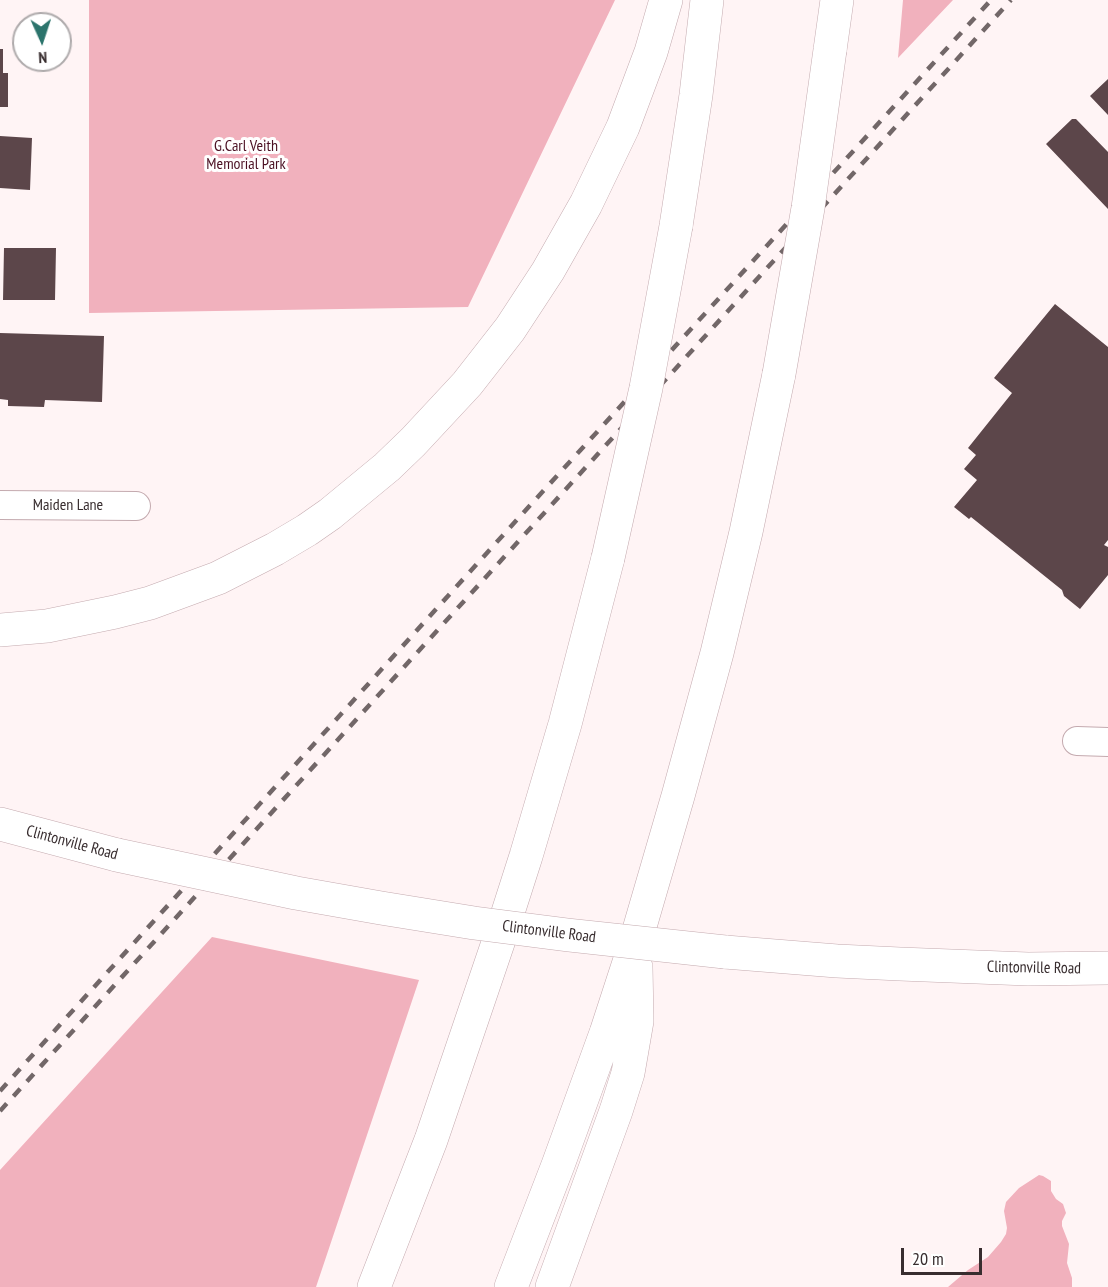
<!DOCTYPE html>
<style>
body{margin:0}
#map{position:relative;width:1108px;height:1287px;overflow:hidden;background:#fff4f5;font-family:"PT Sans Narrow",sans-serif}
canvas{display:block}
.north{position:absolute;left:12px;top:12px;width:60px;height:60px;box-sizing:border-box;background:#fff;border:2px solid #afabac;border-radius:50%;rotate:177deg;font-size:16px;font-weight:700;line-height:24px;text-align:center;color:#382d2f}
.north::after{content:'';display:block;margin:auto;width:21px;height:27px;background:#2c746c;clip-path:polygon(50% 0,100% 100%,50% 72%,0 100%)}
.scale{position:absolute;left:901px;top:1248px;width:81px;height:27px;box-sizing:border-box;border:3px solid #382d2f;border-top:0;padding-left:8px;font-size:18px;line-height:21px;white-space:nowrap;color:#382d2f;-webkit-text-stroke:4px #fff;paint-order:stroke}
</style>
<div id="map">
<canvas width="1108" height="1287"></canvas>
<div class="north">N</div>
<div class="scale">20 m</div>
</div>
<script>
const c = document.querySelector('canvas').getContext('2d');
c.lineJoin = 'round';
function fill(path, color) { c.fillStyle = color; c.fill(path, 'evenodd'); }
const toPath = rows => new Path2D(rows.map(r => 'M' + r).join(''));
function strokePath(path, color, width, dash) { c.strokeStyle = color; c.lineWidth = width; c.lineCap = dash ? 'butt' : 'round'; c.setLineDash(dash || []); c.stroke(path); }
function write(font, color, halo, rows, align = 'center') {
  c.font = font + ' "PT Sans Narrow",sans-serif'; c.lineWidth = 6; c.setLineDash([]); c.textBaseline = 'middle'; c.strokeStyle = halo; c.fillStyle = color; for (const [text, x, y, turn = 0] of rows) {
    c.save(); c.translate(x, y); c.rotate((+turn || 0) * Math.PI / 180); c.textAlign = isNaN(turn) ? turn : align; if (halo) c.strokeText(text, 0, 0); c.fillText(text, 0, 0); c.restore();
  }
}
const green = toPath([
 [89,0,615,0,468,307,89,313],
 [903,0,953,0,898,58],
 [212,937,419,980,316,1287,0,1287,0,1170],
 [1039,1175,1043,1176,1051,1181,1051,1191,1056,1199,1063,1204,1066,1213,1062,1221,1062,1226,1069,1244,1067,1263,1072,1278,1072,1287,948,1287,968,1270,988,1257,1001,1242,1006,1234,1007,1228,1004,1211,1006,1202,1019,1188]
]);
const building = toPath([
 [0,49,3,49,3,73,8,73,8,107,0,107],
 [1108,79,1108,115,1090,96],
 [1072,119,1076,119,1108,152,1108,209,1046,144],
 [0,136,32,138,30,190,0,188],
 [4,248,56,248,55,300,3,300],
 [1055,304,1108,347,1108,540,1104,545,1108,547,1108,575,1080,609,1064,596,1062,590,971,517,969,519,954,507,977,480,964,469,976,455,968,448,1012,393,994,378],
 [0,333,104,336,102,402,45,400,44,407,8,406,8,400,0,399]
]);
const street = toPath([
 [0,505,136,506],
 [1077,741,1108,742]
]);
const primary = toPath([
 [0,824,117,855],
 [725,952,837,961,900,964,1028,969,1108,968]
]);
const highway = toPath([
 [830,50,837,0],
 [676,226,696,95,707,0],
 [0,630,47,626,115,612,150,603,218,578,275,549,307,530,330,514,387,467,413,442,467,384,510,329,548,271,586,204,623,127,651,52,666,0],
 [374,1287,431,1140,502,931,526,856,565,724,608,558],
 [511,1287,558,1165,606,1033,634,947,678,796,717,653,746,532,779,374],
 [552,1287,616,1111,628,1073,637,1021,636,967]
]);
const rail = toPath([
 [0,1091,514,523,991,0],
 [0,1111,1011,0]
]);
const primaryBridge = toPath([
 [117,855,296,893,381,908,474,923,568,935,725,952]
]);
const highwayBridge = toPath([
 [779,374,808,208,830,50],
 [608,558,646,388,676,226]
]);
const parkNames = [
 ["G.Carl Veith",246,146],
 ["Memorial Park",246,164]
];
const streetNames = [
 ["Maiden Lane",68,505],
 ["Clintonville Road",72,843,15],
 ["Clintonville Road",549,932,7],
 ["Clintonville Road",1034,968,1]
];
fill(green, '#f1b1bd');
fill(building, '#5c464a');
strokePath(street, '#c4aaaf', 30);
strokePath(primary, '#c4aaaf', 34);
strokePath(highway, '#c4aaaf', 34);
strokePath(street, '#fff', 28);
strokePath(primary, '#fff', 33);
strokePath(highway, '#fff', 33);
strokePath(rail, '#726768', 4.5, [10, 10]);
strokePath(primaryBridge, '#c4aaaf', 34, []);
strokePath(highwayBridge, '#c4aaaf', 34, []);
strokePath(primaryBridge, '#fff', 33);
strokePath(highwayBridge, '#fff', 33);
write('16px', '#4b1023', '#fff', parkNames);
write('16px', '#382d2f', '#fff', streetNames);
</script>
